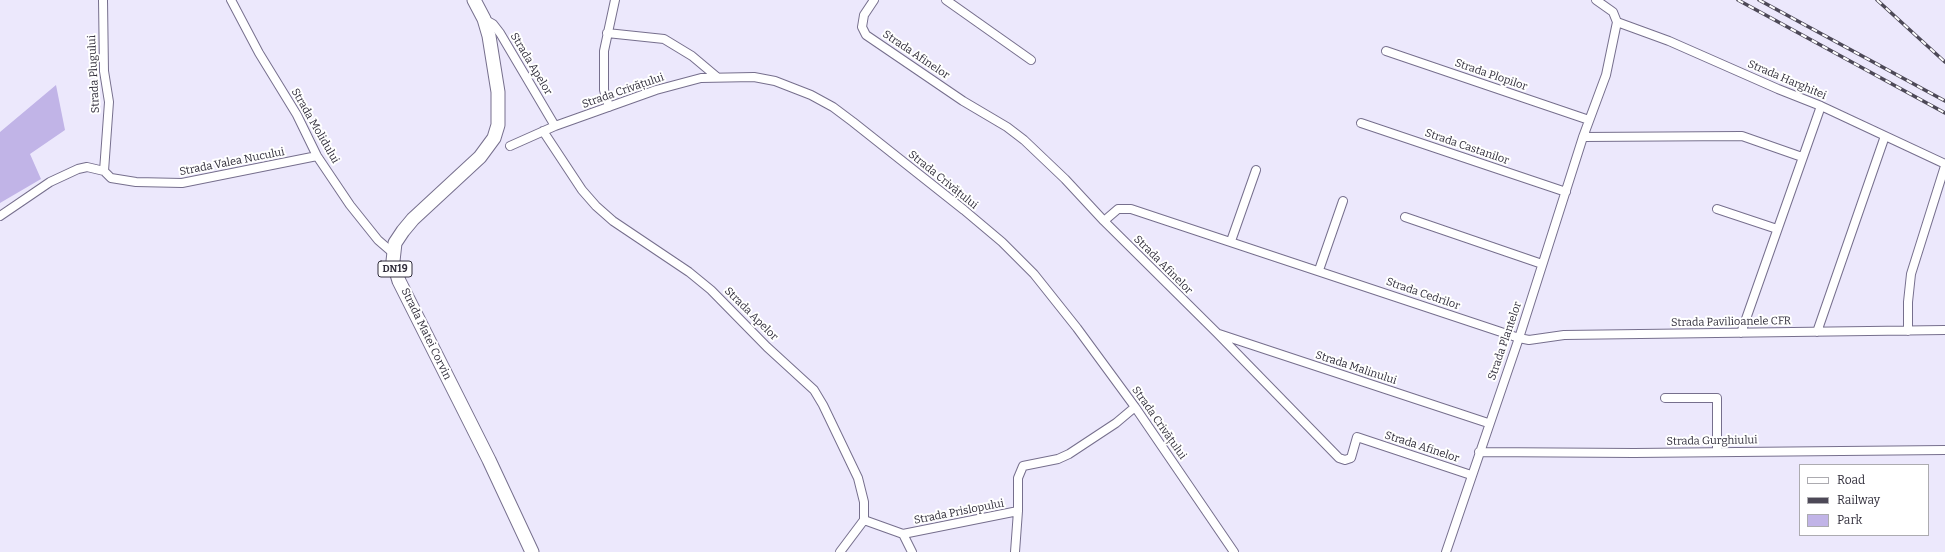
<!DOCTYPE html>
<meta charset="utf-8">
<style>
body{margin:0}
#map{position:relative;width:1945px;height:552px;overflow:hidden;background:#ece8fc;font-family:Bitter,serif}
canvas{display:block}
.legend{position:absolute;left:1799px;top:464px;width:130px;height:72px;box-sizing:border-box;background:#fff;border:1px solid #acabb0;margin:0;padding:5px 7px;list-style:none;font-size:12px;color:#302d3a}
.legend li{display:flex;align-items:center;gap:8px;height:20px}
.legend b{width:20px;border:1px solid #acabb0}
</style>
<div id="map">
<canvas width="1945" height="552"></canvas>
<ul class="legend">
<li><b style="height:5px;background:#fff"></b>Road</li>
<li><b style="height:5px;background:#4d4957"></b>Railway</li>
<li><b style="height:11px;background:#c1b4e7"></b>Park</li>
</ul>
</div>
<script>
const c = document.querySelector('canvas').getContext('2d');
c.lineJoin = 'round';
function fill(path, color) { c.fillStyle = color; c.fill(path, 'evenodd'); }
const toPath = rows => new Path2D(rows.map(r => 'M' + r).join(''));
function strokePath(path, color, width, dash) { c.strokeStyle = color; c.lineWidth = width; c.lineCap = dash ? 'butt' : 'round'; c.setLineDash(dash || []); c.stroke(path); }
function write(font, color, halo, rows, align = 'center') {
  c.font = font + ' Bitter,serif'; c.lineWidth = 4; c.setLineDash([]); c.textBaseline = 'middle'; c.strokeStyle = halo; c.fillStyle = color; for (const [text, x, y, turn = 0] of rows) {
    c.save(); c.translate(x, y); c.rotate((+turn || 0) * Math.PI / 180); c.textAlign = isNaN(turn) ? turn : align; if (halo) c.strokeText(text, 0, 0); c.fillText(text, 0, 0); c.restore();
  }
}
const green = toPath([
 [56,85,65,130,30,154,41,179,0,203,0,132]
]);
const street = toPath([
 [103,0,104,71,109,102,104,171],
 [231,0,259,53,297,115,317,156,350,205,378,240,393,253],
 [874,0,864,15,862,27,866,35,963,101,1007,127,1024,140,1065,179,1104,221,1217,333,1339,458,1345,460,1351,458,1357,437,1471,475],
 [946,0,1031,60],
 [484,19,493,24,500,33,555,126],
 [1617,22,1669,41,1778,89,1821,106,1945,164],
 [607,33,664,39,692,56,717,77],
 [1386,51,1589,120],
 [609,107,604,90,604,51,615,0],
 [1361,123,1566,192],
 [543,131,582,190,596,206,613,221,689,272,711,290,767,347,814,390,823,405,858,478,864,502,864,520,840,552],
 [1583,137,1742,136,1802,157],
 [510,146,555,126,656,90,701,78,754,77,775,81,811,95,833,107,853,122,964,210,1002,242,1034,274,1077,328,1135,407,1234,552],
 [1717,209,1777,229],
 [0,216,50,182,78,169,87,167,104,171,111,178,136,182,182,183,317,156],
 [1405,217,1542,264],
 [1104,221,1118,209,1131,209,1519,338,1529,340,1564,335,1945,330],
 [1231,241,1256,170],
 [1319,270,1343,201],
 [1908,331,1908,302,1911,274,1945,166],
 [1817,332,1885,136],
 [1741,333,1821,106],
 [1219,334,1488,423],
 [1665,398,1717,398,1717,452],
 [1479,452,1634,453,1945,450],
 [864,520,903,534,912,552],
 [903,534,1018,511],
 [1015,552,1018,511,1018,478,1023,466,1058,459,1069,454,1116,423,1135,407],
 [1446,552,1519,338,1583,137,1606,75,1617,22,1613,12,1596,0]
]);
const primary = toPath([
 [474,0,484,19,489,36,498,92,498,125,494,138,480,157,413,219,403,231,395,243,393,261,399,281,489,460,532,552]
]);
const rail = toPath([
 [1738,0,1945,113],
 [1759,0,1945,101],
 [1877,0,1945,62]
]);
const shields = [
 [395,269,34]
];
const shieldNames = [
 ["DN19",395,269]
];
const streetNames = [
 ["Strada Afinelor",916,55,34],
 ["Strada Apelor",531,64,59],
 ["Strada Plugului",94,74,-93],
 ["Strada Plopilor",1491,75,19],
 ["Strada Harghitei",1787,80,23],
 ["Strada Crivățului",623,91,-19],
 ["Strada Molidului",315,126,60],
 ["Strada Castanilor",1467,147,19],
 ["Strada Valea Nucului",232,162,-11],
 ["Strada Crivățului",943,180,39],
 ["Strada Afinelor",1163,265,45],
 ["Strada Cedrilor",1423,294,19],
 ["Strada Apelor",751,314,45],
 ["Strada Pavilioanele CFR",1731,322,-1],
 ["Strada Matei Corvin",426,334,64],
 ["Strada Plantelor",1505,341,-71],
 ["Strada Malinului",1356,368,18],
 ["Strada Crivățului",1159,423,55],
 ["Strada Gurghiului",1712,441,-1],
 ["Strada Afinelor",1422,447,18],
 ["Strada Prislopului",959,512,-11]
];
fill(green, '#c1b4e7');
strokePath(street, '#766f8d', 10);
strokePath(primary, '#766f8d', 15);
strokePath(street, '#fff', 8);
strokePath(primary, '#fff', 13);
strokePath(rail, '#4d4957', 3.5);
strokePath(rail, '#fff', 2, [6]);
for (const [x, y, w] of shields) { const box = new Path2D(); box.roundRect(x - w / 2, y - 8, w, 16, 3); c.fillStyle = '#fff'; c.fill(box); strokePath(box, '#302d3a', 1); }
write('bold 10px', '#302d3a', null, shieldNames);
write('11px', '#302d3a', '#fff', streetNames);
</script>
